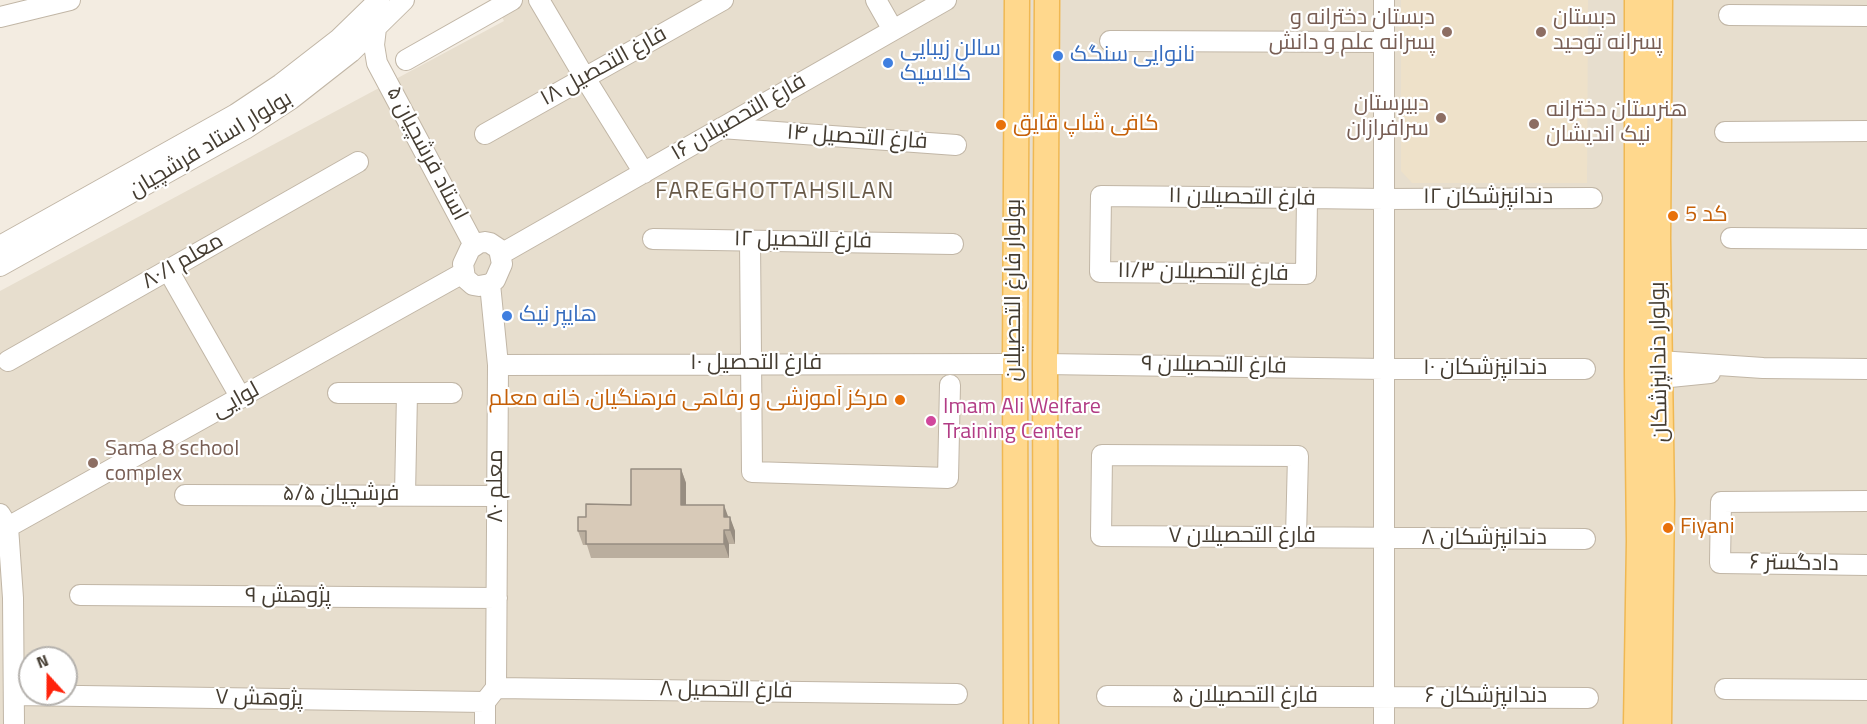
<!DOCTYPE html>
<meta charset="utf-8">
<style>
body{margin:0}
#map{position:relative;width:1867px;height:724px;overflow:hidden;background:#f3ece1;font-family:"Titillium Web",sans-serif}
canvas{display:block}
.north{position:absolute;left:18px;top:646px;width:60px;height:60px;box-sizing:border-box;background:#fff;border:2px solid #b4b1ad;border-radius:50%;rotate:339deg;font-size:16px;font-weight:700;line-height:24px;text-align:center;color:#443c31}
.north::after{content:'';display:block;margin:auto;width:21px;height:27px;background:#ff230b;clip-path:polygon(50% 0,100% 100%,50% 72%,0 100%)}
</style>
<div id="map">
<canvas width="1867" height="724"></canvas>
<div class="north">N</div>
</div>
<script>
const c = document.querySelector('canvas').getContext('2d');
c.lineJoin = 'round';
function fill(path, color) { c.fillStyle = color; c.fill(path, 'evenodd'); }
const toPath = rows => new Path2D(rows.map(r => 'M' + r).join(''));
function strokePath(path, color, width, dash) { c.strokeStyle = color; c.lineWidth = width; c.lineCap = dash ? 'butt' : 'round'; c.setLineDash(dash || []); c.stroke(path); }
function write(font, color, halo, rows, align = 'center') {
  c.font = font + ' "Titillium Web",Cairo,sans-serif'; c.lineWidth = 4.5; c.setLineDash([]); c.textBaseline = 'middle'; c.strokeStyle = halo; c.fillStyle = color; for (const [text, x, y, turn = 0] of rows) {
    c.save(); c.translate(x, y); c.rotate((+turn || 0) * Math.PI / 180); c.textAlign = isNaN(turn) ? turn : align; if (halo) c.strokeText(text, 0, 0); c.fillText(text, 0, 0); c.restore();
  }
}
const residential = toPath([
 [493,0,1867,0,1867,724,0,724,0,291,504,21],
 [30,658,66,658,66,694,30,694]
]);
const education = toPath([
 [1401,0,1588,0,1587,183,1412,183,1401,171]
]);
const minor = toPath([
 [539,0,585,78,644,173],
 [876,0,893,30],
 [1729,15,1867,16],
 [0,17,70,0],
 [376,28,374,45,377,63,474,245],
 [1110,41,1384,42],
 [406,60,512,0],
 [721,128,956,145],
 [1725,132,1867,131],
 [485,134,723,0],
 [1307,198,1306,274,1100,272,1101,196,1307,198,1384,199,1592,198],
 [1731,238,1867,239],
 [653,239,953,244],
 [750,240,752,472,948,478,950,385],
 [485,242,490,243,499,249,502,264,495,280,490,284,479,286,473,285,465,278,463,264,470,249,479,243,485,242],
 [0,246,236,114,281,84,339,39,379,0],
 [501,254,946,0],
 [0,266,245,129,291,99,351,52,404,0],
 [168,270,241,398],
 [490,284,498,365,496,688],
 [8,361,358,162],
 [1659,361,1763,368,1867,369],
 [1045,364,1384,369,1585,369],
 [498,365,1015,364],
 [1660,378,1710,373],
 [338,393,452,393],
 [185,495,497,496],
 [405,495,407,393],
 [1867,501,1721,502,1720,563,1867,565],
 [0,514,8,527,13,598,14,724],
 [8,527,463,273],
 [1296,537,1298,456,1102,455,1101,536,1585,539],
 [80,595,497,598],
 [496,688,957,694],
 [1725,689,1867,690],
 [14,695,485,702,496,688],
 [1107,696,1588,698],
 [485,724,485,702],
 [1384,724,1384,0]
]);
const major = toPath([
 [1016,724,1015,364,1017,0],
 [1046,724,1045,364,1047,0],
 [1636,724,1639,541,1637,374,1637,0],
 [1659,724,1662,501,1658,238,1660,0]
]);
const wall = toPath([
 [681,469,686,483,686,505,729,517,735,531,735,544,729,544,729,558,591,558,587,545,583,545,578,531,586,517,631,505]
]);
const shadedWall = toPath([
 [681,469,686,483,686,519,681,505],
 [724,505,729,519,729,531,724,517],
 [730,517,735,531,735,544,730,530],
 [724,530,729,544,729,558,724,544]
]);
const building = toPath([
 [631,469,681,469,681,505,724,505,724,517,730,517,730,530,724,530,724,544,586,544,586,531,578,531,578,517,586,517,586,504,631,505,631,469]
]);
const markers = [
 [1447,32,6,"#8d6e63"],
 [1541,32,6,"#8d6e63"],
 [1058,56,6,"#3f7fe0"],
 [888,63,6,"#3f7fe0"],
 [1441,118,6,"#8d6e63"],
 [1534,124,6,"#8d6e63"],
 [1001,125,6,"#e8710a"],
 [1673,216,6,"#e8710a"],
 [507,316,6,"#3f7fe0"],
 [900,400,6,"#e8710a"],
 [931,421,6,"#d1479c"],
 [93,463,6,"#8d6e63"],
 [1668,528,6,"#e8710a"]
];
const educationNames = [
 ["دبستان دخترانه و",1435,19,"right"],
 ["پسرانه علم و دانش",1435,44,"right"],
 ["دبستان",1553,19],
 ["پسرانه توحید",1553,44],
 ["دبیرستان",1429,105,"right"],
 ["سرافرازان",1429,130,"right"],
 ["هنرستان دخترانه",1546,111],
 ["نیک اندیشان",1546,136],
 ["Sama 8 school",105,450],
 ["complex",105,475]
];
const shopNames = [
 ["سالن زیبایی",900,50],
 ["کلاسیک",900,75],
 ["نانوایی سنگک",1070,56],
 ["هایپر نیک",519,316]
];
const streetNames = [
 ["فارغ التحصیل ۱۸",604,67,-29],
 ["فارغ التحصیلان ۱۶",739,118,-30],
 ["فارغ التحصیل ۱۴",857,138,4],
 ["بولوار استاد فرشچیان",211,145,-31],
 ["استاد فرشچیان ۵",426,154,62],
 ["فارغ التحصیلان ۱۱",1242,198,1],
 ["دندانپزشکان ۱۲",1488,198],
 ["فارغ التحصیل ۱۲",803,241,1],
 ["معلم ۸۰/۱",183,262,-30],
 ["فارغ التحصیلان ۱۱/۳",1203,273,1],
 ["بولوار فارغ التحصیلان",1015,290,-90],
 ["بولوار دندانپزشکان",1660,362,-91],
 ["فارغ التحصیل ۱۰",756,364],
 ["فارغ التحصیلان ۹",1214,366,1],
 ["دندانپزشکان ۱۰",1485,369],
 ["لوایی",236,401,-29],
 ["معلم ۸۰",497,486,-90],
 ["فرشچیان ۵/۵",341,495],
 ["فارغ التحصیلان ۷",1242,537],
 ["دندانپزشکان ۸",1484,539],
 ["دادگستر ۶",1794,564,1],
 ["پژوهش ۹",288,597],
 ["فارغ التحصیل ۸",726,691,1],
 ["فارغ التحصیلان ۵",1245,697],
 ["دندانپزشکان ۶",1486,697],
 ["پژوهش ۷",259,699,1]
];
const foodNames = [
 ["کافی شاپ قایق",1013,125],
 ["کد 5",1685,216],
 ["مرکز آموزشی و رفاهی فرهنگیان، خانه معلم",888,400,"right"],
 ["Fiyani",1680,528]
];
const hotelNames = [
 ["Imam Ali Welfare",943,408],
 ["Training Center",943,433]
];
const neighbourhoodNames = [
 ["FAREGHOTTAHSILAN",775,192]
];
fill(residential, '#e7dece');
fill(education, '#eee1c9');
strokePath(minor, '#c1b6a6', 22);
strokePath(major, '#f0b852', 27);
strokePath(minor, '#fff', 20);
strokePath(major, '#ffd88d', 24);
fill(wall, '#baae9e');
fill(shadedWall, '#978d81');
fill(building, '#d8cab8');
strokePath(building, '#978d81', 1.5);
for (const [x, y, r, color] of markers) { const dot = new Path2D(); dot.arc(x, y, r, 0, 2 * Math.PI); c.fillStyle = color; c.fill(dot); strokePath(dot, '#fff', 2); }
write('22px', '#785e54', '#fff', educationNames, 'left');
write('22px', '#366cbe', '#fff', shopNames, 'left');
write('22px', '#443c31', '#fff', streetNames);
write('22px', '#c56008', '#fff', foodNames, 'left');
write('22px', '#b23c85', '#fff', hotelNames, 'left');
c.letterSpacing = '1.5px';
write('24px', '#685947', '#fff', neighbourhoodNames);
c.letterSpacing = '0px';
</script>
